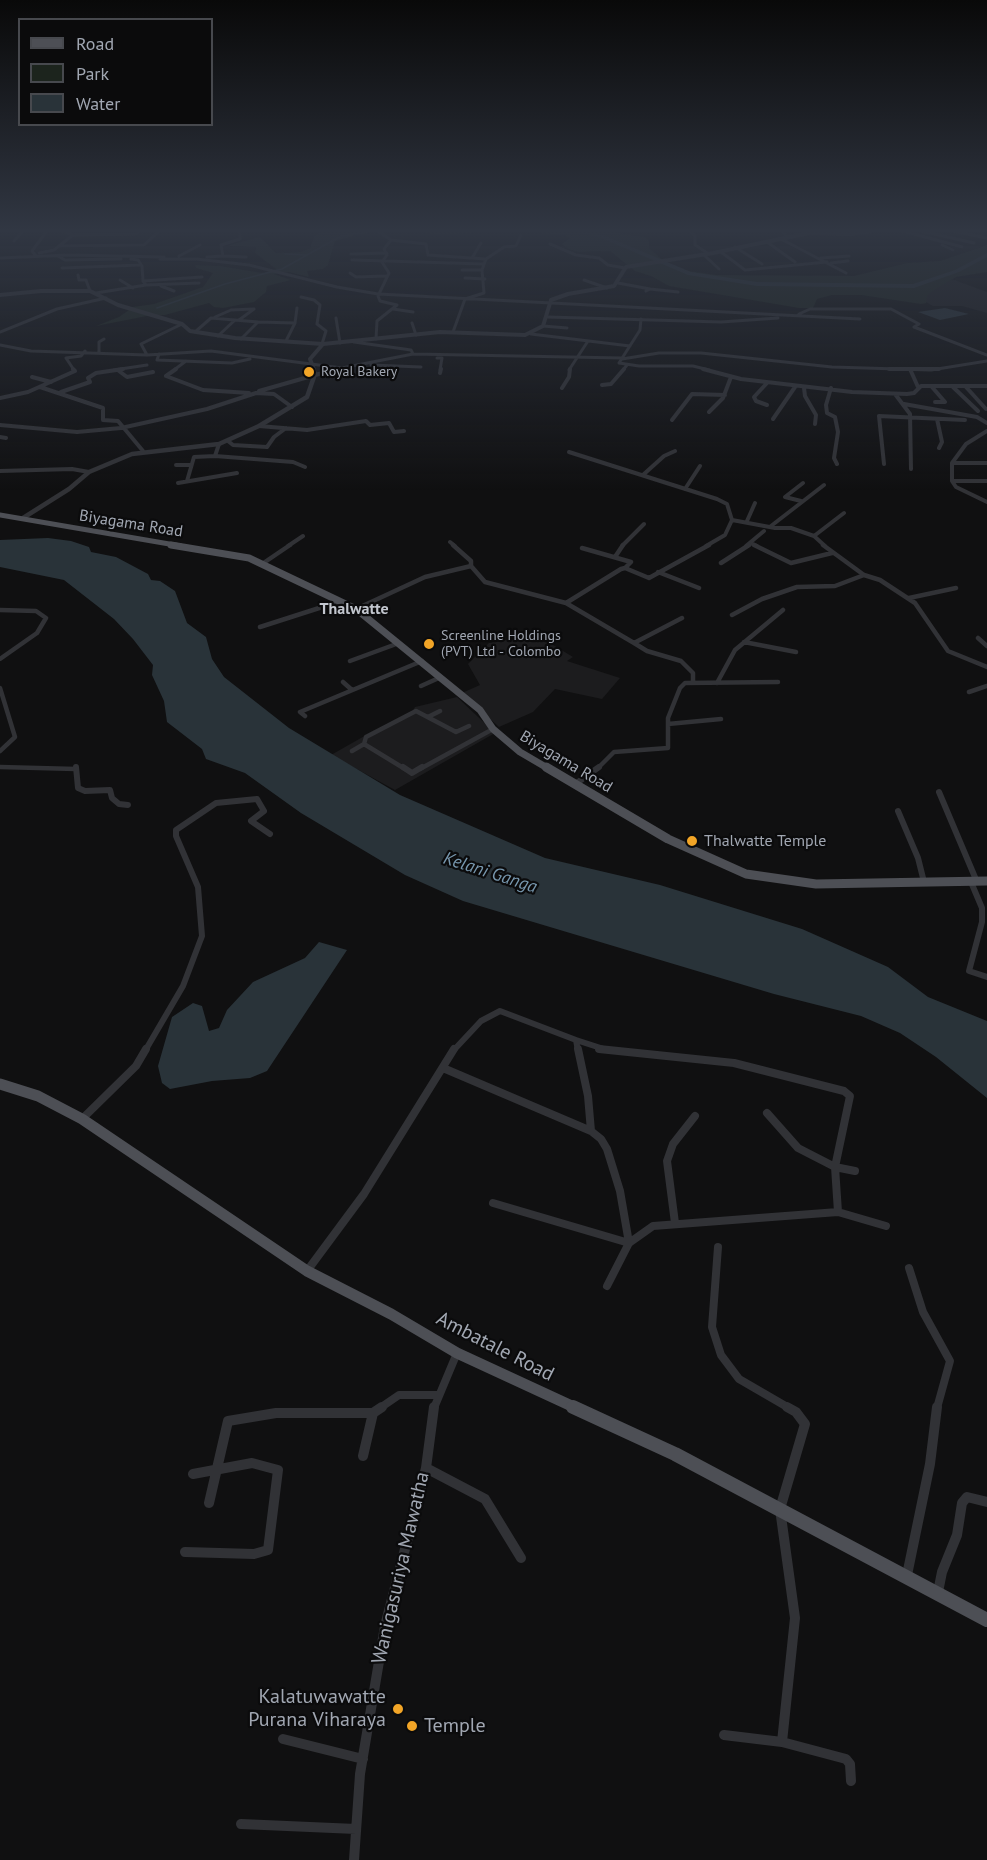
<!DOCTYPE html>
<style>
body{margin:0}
#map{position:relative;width:987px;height:1860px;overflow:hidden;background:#101011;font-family:"PT Sans",sans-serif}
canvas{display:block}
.legend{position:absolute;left:18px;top:18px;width:195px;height:108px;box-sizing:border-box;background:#0b0b0c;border:2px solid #47494e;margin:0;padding:8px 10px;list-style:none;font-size:18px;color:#a1a7b2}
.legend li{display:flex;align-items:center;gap:12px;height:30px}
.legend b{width:30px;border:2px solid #47494e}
</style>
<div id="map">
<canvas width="987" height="1860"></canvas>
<ul class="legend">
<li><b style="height:8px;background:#4d4f55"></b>Road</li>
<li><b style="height:16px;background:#1c241d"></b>Park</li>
<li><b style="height:16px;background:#293339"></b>Water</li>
</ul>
</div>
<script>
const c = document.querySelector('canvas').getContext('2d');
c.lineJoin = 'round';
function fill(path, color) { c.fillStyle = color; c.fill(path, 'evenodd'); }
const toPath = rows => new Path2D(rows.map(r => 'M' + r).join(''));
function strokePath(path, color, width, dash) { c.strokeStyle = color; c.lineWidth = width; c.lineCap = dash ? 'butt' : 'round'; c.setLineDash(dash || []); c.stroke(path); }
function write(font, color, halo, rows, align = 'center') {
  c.font = font + ' "PT Sans",sans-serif'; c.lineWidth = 4.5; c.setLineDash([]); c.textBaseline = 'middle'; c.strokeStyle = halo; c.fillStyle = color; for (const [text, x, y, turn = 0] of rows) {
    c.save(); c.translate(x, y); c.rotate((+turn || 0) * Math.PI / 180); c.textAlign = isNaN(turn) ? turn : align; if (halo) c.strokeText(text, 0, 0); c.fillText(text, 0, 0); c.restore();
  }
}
const built = toPath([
 [952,279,987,292,987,313,962,306,933,306,919,298],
 [531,636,543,639,573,657,567,661,620,678,602,699,555,689,533,712,499,727,462,693,480,685,468,664,489,643],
 [457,697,495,733,395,790,331,755,375,730,410,715,415,707]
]);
const green = toPath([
 [321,231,371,231,335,241,328,265,323,269,307,271,309,277,289,272,274,274,291,280,267,286,266,292,254,302,223,308,214,307,209,303,165,315,147,316,96,326,119,317,133,307,154,304,203,287,213,273,196,268,195,265,220,266,262,273,276,269,255,253,256,247,228,246,230,245,260,237,276,253,301,252,310,248,315,235],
 [412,231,616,231,621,234,645,237,649,241,649,248,668,265,688,271,716,275,854,276,907,263,940,261,987,245,987,272,956,277,931,292,927,296,926,303,921,304,861,295,832,295,817,299,813,308,799,308,669,286,651,276,635,271,610,251,578,252,568,249,562,244,570,238,564,235,520,231,437,234]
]);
const water = toPath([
 [945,308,969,314,940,320,918,312],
 [48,538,71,541,89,547,91,552,116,557,148,574,151,580,160,581,175,591,187,623,206,637,212,659,224,677,289,728,400,795,545,858,660,885,802,929,888,967,928,997,987,1021,987,1098,936,1057,900,1033,861,1016,774,994,463,901,405,875,301,813,245,773,206,759,202,749,167,722,164,701,152,675,153,665,133,639,114,619,64,580,0,567,0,540],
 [319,942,347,950,267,1071,250,1078,212,1081,170,1089,162,1083,158,1066,172,1017,193,1003,202,1006,209,1031,219,1028,227,1010,253,982,305,958]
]);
const stream = toPath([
 [285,254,306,255],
 [157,308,225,284,282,269,341,236,374,231]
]);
const river = toPath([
 [575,231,603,235,691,272,757,282,913,284,955,270,987,253,987,257,959,272,914,288,757,286,688,275,599,237,575,231]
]);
const minorFar5 = toPath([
 [691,231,695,236,695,245,709,254],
 [782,231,787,237],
 [903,231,962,247],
 [921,231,974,243],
 [953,231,987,238],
 [73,235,136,234,138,231],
 [781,239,846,273],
 [391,240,426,244,428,255,486,259,482,270,484,293,465,299,453,332],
 [14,241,23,231],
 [767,242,795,262],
 [550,244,576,255,599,258,608,265,625,268],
 [942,245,953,250],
 [61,246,144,245,159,231],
 [735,247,762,264],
 [721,252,745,270,827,262],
 [39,253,54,250,73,235,63,231],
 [351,254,387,253],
 [704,255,719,269],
 [36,256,32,251,47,231],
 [58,256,65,260,121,259],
 [179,256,200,245],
 [223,256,246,257],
 [207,257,223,256,221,245,240,239,240,231],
 [0,258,69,255,164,257],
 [472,258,481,243],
 [821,258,849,256],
 [160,259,196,259,249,265,337,287,378,294,860,319],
 [486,259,504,247,516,246,521,235],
 [352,260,483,264],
 [831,263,848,261],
 [62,268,140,265],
 [462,270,482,270],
 [350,273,356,277,387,276],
 [78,275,79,280,86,280,90,291],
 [465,278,485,279],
 [120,280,133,288],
 [584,280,607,288],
 [143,281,202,277],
 [618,283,650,289,646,291],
 [146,285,199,283],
 [161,286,174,291],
 [650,289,678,292],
 [96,293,146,285,143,281,142,266,138,260,131,259],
 [301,297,314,300,320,305,317,324,326,331,322,344],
 [393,309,413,312],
 [799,314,810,309,891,309,919,324,914,327,987,355],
 [215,317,231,310,254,309,239,320],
 [548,317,721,322,778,318],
 [336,318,340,343],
 [641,319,640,330,619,363,639,366,693,366,709,370],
 [258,322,295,323],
 [412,323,416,335],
 [543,326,567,328],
 [0,332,57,309,106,298],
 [195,332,211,318,258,322,241,339],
 [531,334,630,346],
 [218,336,235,320],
 [376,339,377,321,397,305,380,301,378,296,389,273,382,262,387,255,384,249,391,240,378,231],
 [286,341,295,323,297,308],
 [354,342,411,350,413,354],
 [0,345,31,351,147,355,211,351,342,368,413,354,622,358],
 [99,352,99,342,104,339],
 [159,354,157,360,232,363,250,359],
 [147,355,141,344,182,324],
 [437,358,442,358,440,370],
 [622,359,659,353,701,353,832,367,931,370,987,361],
 [371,365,421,367],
 [74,370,66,358,81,356,85,351],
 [114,370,147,365],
 [174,370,186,361],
 [569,370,588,341],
 [623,370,627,365]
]);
const minorFar4 = toPath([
 [176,369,166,376,203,390,249,393],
 [703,369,741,379,852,392,907,394,914,393,921,386,987,386],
 [889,369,939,369],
 [910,369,918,387],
 [119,371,127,377,153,372],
 [440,373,441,369],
 [32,377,51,382],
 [767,383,754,397,756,401,767,405],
 [602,385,611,384,624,369],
 [40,387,103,408,103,420,118,421,143,451],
 [932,387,945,402,935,402],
 [953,387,978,411],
 [966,387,986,409],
 [562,388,569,377,570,369],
 [804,388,805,396,816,415,815,424],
 [831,388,826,405,827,413,835,417,838,432,834,458,837,464],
 [259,391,333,370],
 [61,392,90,382,88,378,96,373,123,369],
 [895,394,910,414,911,469],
 [0,398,28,392,75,371,73,369],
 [904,404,977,417,987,423],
 [709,412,723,398,731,377],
 [773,419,795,387],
 [937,419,942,442,939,448],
 [672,420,692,394,725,395],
 [0,425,77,432,121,428,207,409,256,393,274,394,292,407],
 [259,426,307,430,366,421,370,425,389,423,394,432,404,431],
 [987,431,966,444,952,463,952,481,956,487,987,502],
 [0,437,6,438],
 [228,441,233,445,267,447,274,437,286,428],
 [569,452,717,499,727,504,732,520],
 [215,456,293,462,305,467],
 [952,463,987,463],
 [884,464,879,416,965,420],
 [176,465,191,465],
 [0,471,72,469,89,472],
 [644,474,664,456,675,451],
 [187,481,194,457,215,456,219,444],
 [952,481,987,481],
 [178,483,237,473],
 [685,489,700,466],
 [801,501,785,497,803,483],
 [747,521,755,503],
 [771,526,824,485],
 [814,536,844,513],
 [450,542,455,546],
 [751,543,757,546],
 [288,546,303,536],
 [622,546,644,524],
 [706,546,725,535,732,520,775,528,791,528,814,536,825,546],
 [746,546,764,531]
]);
const minorFar3 = toPath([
 [754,545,791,563,832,553],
 [823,545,864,575,880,580,915,603,948,651,987,667],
 [582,548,631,562,625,568],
 [615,557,623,545],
 [721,563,749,545],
 [262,564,290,545],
 [471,566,485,582,566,603],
 [658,572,699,588],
 [909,598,956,588],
 [356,609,425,577,471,566,471,561,453,545],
 [0,610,36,611,46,618,37,633,0,659],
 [732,615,762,599,797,587,835,586,864,575],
 [682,618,634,643,566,603,621,569,625,568,649,578,709,545],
 [260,627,341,601],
 [978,638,987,646],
 [744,642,796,652],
 [634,643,647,651,681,661,693,673,693,681],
 [350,661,399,643],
 [343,682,352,690],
 [717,683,735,650,783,610],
 [421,686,441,677],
 [0,688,15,737,0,751],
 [969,692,987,686],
 [305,716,300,712,422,661],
 [428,717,440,711],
 [668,724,721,719],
 [352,751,364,744],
 [0,767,76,769],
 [405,769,364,744,366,737,416,711,456,732,469,726],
 [420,769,493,729],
 [597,769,614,752,668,748,668,718,680,688,685,683,778,682]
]);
const minorFar2 = toPath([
 [76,767,78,788,85,791,110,790,112,798,119,804,128,805],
 [403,767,412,773,422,767],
 [574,785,599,767],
 [939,792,977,882],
 [898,811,918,858,924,882],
 [971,882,982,908,982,922,969,971,987,977],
 [145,1051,183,986,202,936,198,887,176,836,176,830,216,803,257,799,264,811,251,821,270,834],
 [453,1051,481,1021,500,1011,576,1040],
 [578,1051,576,1040,610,1051]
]);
const minorFar1 = toPath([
 [578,1049,588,1096,591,1131],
 [599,1049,734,1063,844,1091,850,1096,835,1167,838,1212],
 [443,1068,591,1131,601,1139,607,1149,620,1191,629,1243],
 [767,1113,798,1148,835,1167,855,1171],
 [82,1119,136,1066,146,1049],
 [493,1203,629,1243],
 [675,1223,667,1161,673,1144,695,1116],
 [718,1247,712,1327,721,1355,739,1379,789,1408],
 [909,1268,923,1312,950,1361,937,1408],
 [307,1271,364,1194,454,1049],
 [607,1286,629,1243,653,1226,838,1212,886,1226],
 [380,1408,399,1395,439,1395],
 [434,1408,457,1353]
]);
const minor = toPath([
 [363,1456,373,1413,382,1407],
 [426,1468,485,1499,521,1558],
 [209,1503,228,1421,276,1413,373,1413],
 [185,1552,254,1554,268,1550,278,1470,252,1463,193,1474],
 [907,1575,930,1464,937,1407],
 [938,1592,942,1572,957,1535,962,1503,967,1497,987,1502],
 [724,1735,782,1742,846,1759,850,1764,851,1781],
 [283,1739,363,1759],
 [782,1742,795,1618,780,1509,805,1424,796,1412,787,1407],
 [241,1824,356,1829],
 [354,1860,360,1774,385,1626,426,1468,434,1407]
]);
const tertiaryFar1 = toPath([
 [0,295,41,291,90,291,118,305,182,324,190,331,235,338,323,344,440,332,525,335,543,326,551,300,568,294,614,286,626,267,713,253,809,233,851,234,872,231],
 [314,370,310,359,323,344]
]);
const tertiary = toPath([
 [23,518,69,489,89,472,132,454,219,444,259,426,307,397,315,374,313,369]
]);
const primaryFar4 = toPath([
 [0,515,181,546]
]);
const primaryFar3 = toPath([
 [171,545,249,558,356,609,480,710,493,729,520,752,549,769]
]);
const primaryFar2 = toPath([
 [546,767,668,839,746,874,816,884,987,881]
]);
const primaryFar1 = toPath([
 [0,1084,38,1096,82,1119,307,1271,391,1314,457,1353,576,1408]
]);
const primary = toPath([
 [573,1407,675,1454,987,1620]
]);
const markers = [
 [309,372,6,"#f2a527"],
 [429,644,6,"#f2a527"],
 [692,841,6,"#f2a527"],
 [398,1709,6,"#f2a527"],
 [412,1726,6,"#f2a527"]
];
const farPoinames = [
 ["Royal Bakery",321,372],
 ["Screenline Holdings",441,636],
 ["(PVT) Ltd - Colombo",441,652]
];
const streetNames = [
 ["Biyagama Road",131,524,9],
 ["Biyagama Road",566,762,31]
];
const farQuarternames = [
 ["Thalwatte",354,609]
];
const poiNames = [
 ["Thalwatte Temple",704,841]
];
const waterNames = [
 ["Kelani Ganga",490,873,18]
];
const nearStreetnames = [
 ["Ambatale Road",495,1347,27],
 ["Wanigasuriya Mawatha",401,1568,-77]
];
const nearPoinames = [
 ["Kalatuwawatte",386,1697],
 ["Purana Viharaya",386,1720],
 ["Temple",424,1726,"left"]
];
fill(built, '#1c1c1e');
fill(green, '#1c241d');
fill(water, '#293339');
strokePath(stream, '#293339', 1.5);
fill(river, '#293339');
strokePath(minorFar5, '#313236', 3);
strokePath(minorFar4, '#313236', 4);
strokePath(minorFar3, '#313236', 4.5);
strokePath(minorFar2, '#313236', 6);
strokePath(minorFar1, '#313236', 8);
strokePath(minor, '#313236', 10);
strokePath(tertiaryFar1, '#313236', 4);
strokePath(tertiary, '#313236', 4.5);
strokePath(primaryFar4, '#4d4f55', 5);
strokePath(primaryFar3, '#4d4f55', 7);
strokePath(primaryFar2, '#4d4f55', 9);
strokePath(primaryFar1, '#4d4f55', 11);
strokePath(primary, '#4d4f55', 14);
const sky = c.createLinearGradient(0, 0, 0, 491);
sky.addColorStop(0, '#090909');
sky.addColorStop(0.47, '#313743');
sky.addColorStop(1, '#31374300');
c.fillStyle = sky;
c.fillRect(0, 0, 987, 491);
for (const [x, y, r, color] of markers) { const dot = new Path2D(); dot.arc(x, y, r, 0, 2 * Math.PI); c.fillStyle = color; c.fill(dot); strokePath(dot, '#0b0b0c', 2); }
write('14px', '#a1a7b2', '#0b0b0c', farPoinames, 'left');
write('16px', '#a1a7b2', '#0b0b0c', streetNames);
write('bold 16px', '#c2c6ce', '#0b0b0c', farQuarternames);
write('16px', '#a1a7b2', '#0b0b0c', poiNames, 'left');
write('italic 18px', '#7797ae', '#0b0b0c', waterNames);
write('20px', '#a1a7b2', '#0b0b0c', nearStreetnames);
write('20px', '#a1a7b2', '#0b0b0c', nearPoinames, 'right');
</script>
